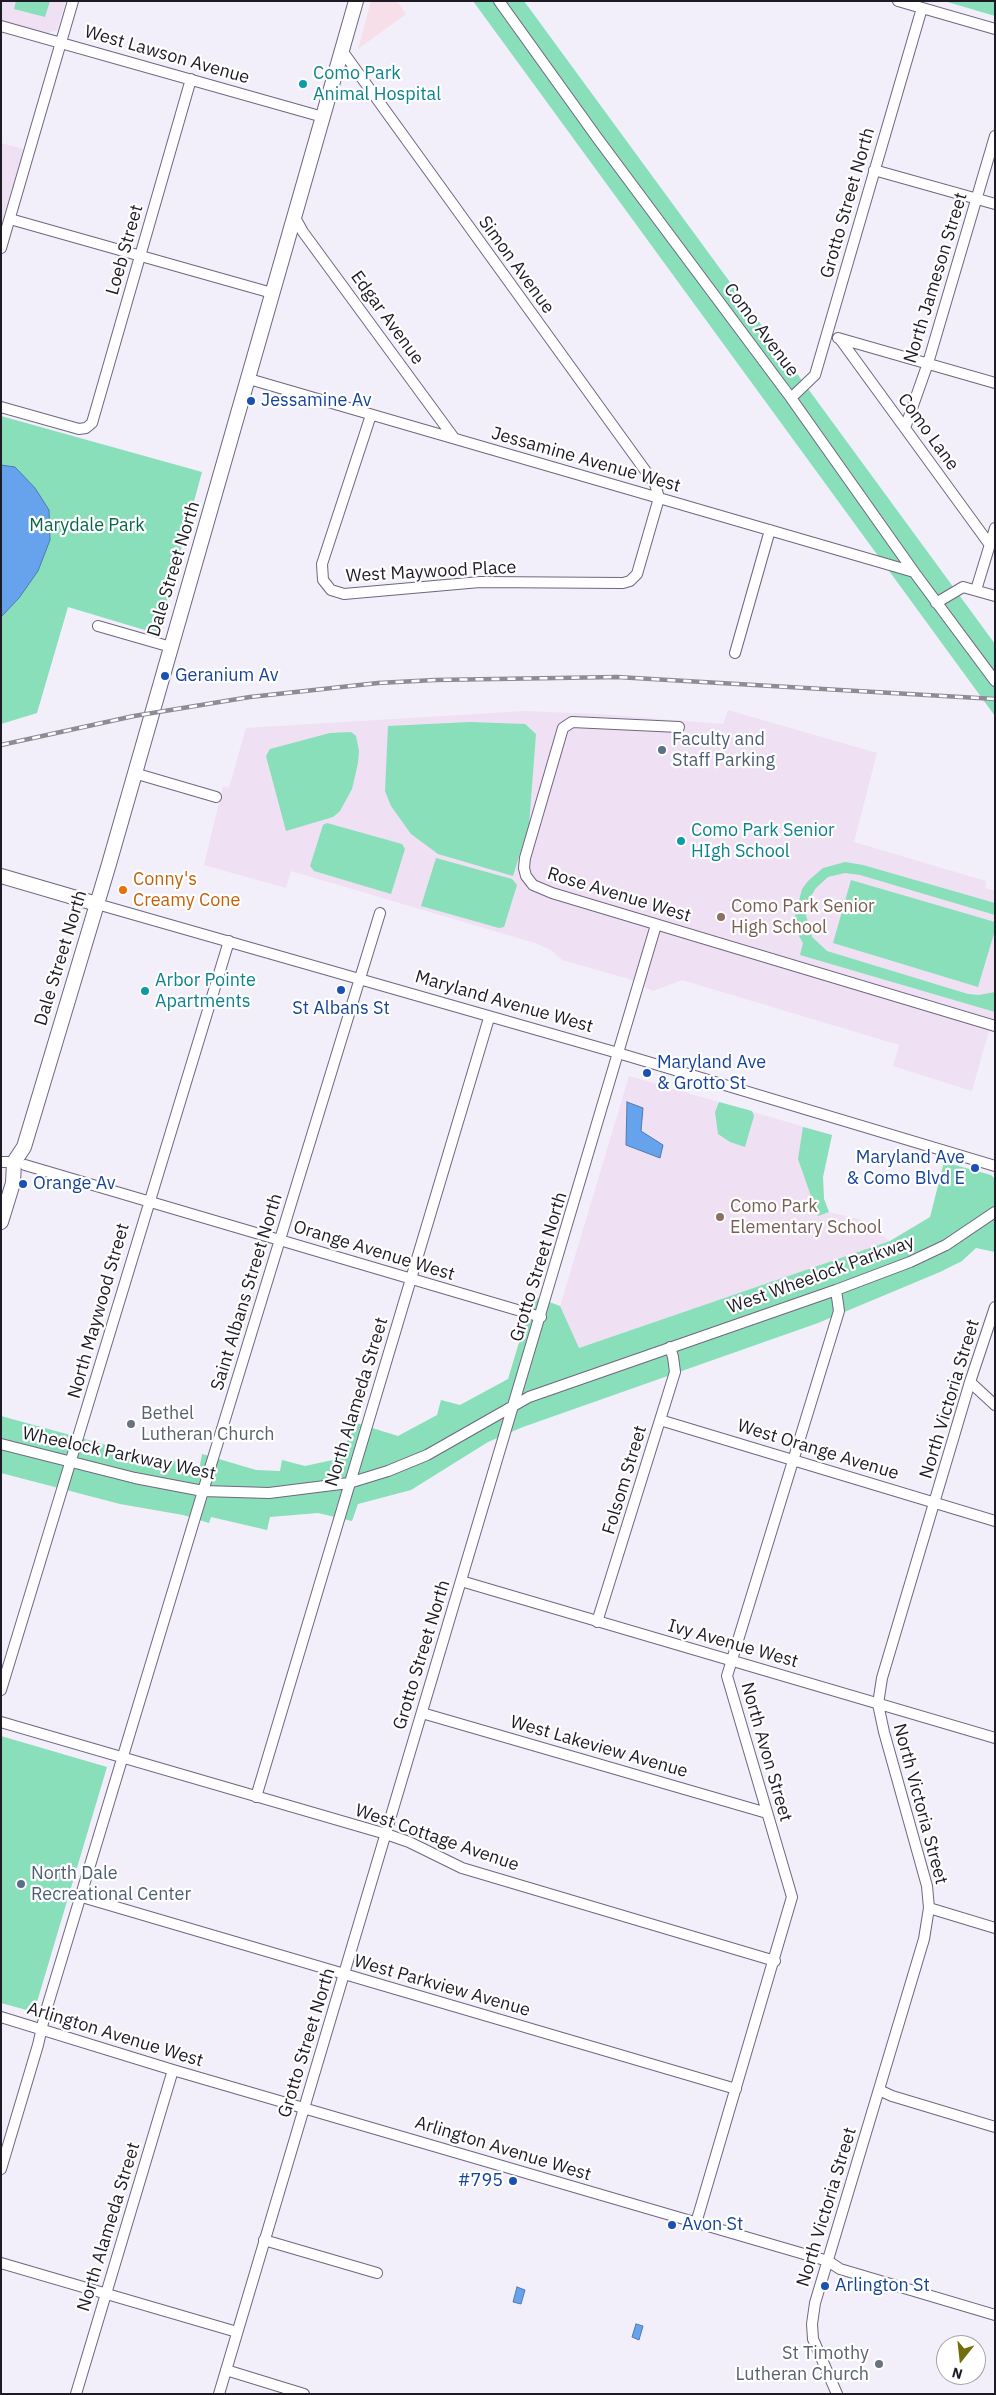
<!DOCTYPE html>
<style>
body{margin:0}
#map{position:relative;width:996px;height:2395px;overflow:hidden;background:#f2eefa;font-family:"IBM Plex Sans",sans-serif}
canvas{display:block}
.frame{position:absolute;inset:0;border:2px solid #1f1b26;pointer-events:none}
.north{position:absolute;left:936px;top:2335px;width:50px;height:50px;box-sizing:border-box;background:#fff;border:1px solid #a5a4a8;border-radius:50%;rotate:196deg;font-size:14px;font-weight:700;line-height:20px;text-align:center;color:#1f1b26}
.north::after{content:'';display:block;margin:auto;width:18px;height:22px;background:#726e0f;clip-path:polygon(50% 0,100% 100%,50% 72%,0 100%)}
</style>
<div id="map">
<canvas width="996" height="2395"></canvas>
<div class="frame"></div>
<div class="north">N</div>
</div>
<script>
const g = document.querySelector('canvas').getContext('2d');
g.lineJoin = 'round';
function fill(path, color) {
  g.fillStyle = color;
  g.fill(path, 'evenodd');
}
function shape(rows) {
  const path = new Path2D();
  for (const r of rows) {
    path.moveTo(r[0], r[1]);
    for (let i = 2; i < r.length; i += 2) path.lineTo(r[i], r[i + 1]);
  }
  return path;
}
function strokePath(path, color, width, dash) {
  g.strokeStyle = color;
  g.lineWidth = width;
  g.lineCap = dash ? 'butt' : 'round';
  g.setLineDash(dash || []);
  g.stroke(path);
}
function drawText(font, color, halo, rows, align = 'center') {
  g.font = font + ' "IBM Plex Sans",sans-serif';
  g.lineWidth = 4.5;
  g.setLineDash([]);
  g.textBaseline = 'middle';
  g.strokeStyle = halo;
  g.fillStyle = color;
  for (const [text, x, y, turn = 0] of rows) {
    g.save();
    g.translate(x, y);
    g.rotate((+turn || 0) * Math.PI / 180);
    g.textAlign = isNaN(turn) ? turn : align;
    if (halo) g.strokeText(text, 0, 0);
    g.fillText(text, 0, 0);
    g.restore();
  }
}
fill(shape([
 [371,1,397,1,406,14,358,49]
]), '#f7dfea');
fill(shape([
 [1,1,66,1,57,30,48,33,1,20],
 [1,143,24,149,1,227],
 [728,710,877,753,854,842,986,881,985,888,995,891,995,1020,990,1027,972,1091,893,1066,899,1045,682,980,653,991,629,979,562,960,551,950,535,943,291,871,286,888,204,865,223,786,229,788,246,728,525,711,598,714,723,724],
 [629,1076,832,1135,823,1177,824,1199,829,1212,858,1219,890,1241,544,1360]
]), '#efe0f3');
fill(shape([
 [16,1,50,1,45,17,14,9],
 [473,1,524,1,995,644,995,716],
 [944,1,995,1,995,16],
 [1,416,202,472,158,634,68,607,37,713,1,724],
 [470,722,525,724,536,734,529,825,513,876,438,854,411,834,391,806,385,791,388,726],
 [351,732,356,736,359,751,358,763,352,789,340,811,333,817,286,831,266,756,270,749,330,733],
 [327,823,402,844,405,849,391,894,314,871,310,866,323,825],
 [436,858,512,879,517,885,504,927,499,928,421,906],
 [845,862,863,865,995,903,995,915,860,875,845,873,828,877,816,888,808,901,806,915,812,937,827,951,968,994,979,995,995,992,995,1012,800,955,803,943,799,936,795,916,802,889,808,881,823,868],
 [851,880,995,922,995,930,978,987,833,943],
 [719,1102,752,1111,754,1116,745,1147,730,1142,718,1134,715,1112],
 [803,1127,832,1135,823,1177,824,1199,829,1212,818,1216,798,1159],
 [944,1162,991,1175,995,1179,995,1252,976,1248,962,1261,940,1272,818,1323,523,1427,488,1442,411,1490,358,1504,352,1521,318,1513,270,1517,267,1530,211,1517,209,1523,183,1515,120,1504,1,1473,1,1416,150,1457,200,1465,202,1454,256,1470,280,1471,282,1460,305,1466,342,1458,353,1422,398,1436,437,1415,441,1400,460,1405,508,1379,533,1296,560,1306,579,1348,890,1241,930,1217],
 [1,1736,107,1767,34,2012,1,2003]
]), '#88dfb9');
const water = shape([
 [1,465,15,467,35,488,49,510,50,540,38,571,19,598,1,617,1,465],
 [627,1102,643,1108,641,1131,663,1145,660,1158,626,1145,627,1102],
 [517,2287,525,2290,521,2304,513,2302,517,2287],
 [636,2324,643,2326,639,2340,632,2337,636,2324]
]);
fill(water, '#67a3ed');
strokePath(water, '#517ab1', 1);
const minor = shape([
 [499,1,598,139,791,398,914,572,995,681],
 [898,1,995,29],
 [1,26,323,117],
 [343,52,655,484,659,498,637,574,630,581,623,583,480,582,344,594,331,590,323,580,322,564,371,415],
 [874,170,995,204],
 [294,216,303,232,454,438],
 [10,219,272,293],
 [1,248,73,1],
 [838,338,995,383],
 [840,339,990,545],
 [249,379,914,572],
 [791,398,815,375,922,8],
 [1,407,79,429,86,428,92,423,191,79],
 [905,428,928,363,995,136],
 [976,590,995,528],
 [936,603,963,587,995,596],
 [98,626,171,647],
 [735,653,770,530],
 [679,727,572,722,563,728,525,858,524,868,526,876,533,885,552,893,995,1026],
 [134,773,216,797],
 [97,904,618,1053,995,1166],
 [1,1162,14,1162],
 [25,1165,541,1317],
 [970,1382,995,1405],
 [660,1420,995,1521],
 [1,1444,135,1478,203,1491,269,1493,349,1483,388,1471,427,1455,529,1397,836,1290,910,1262,946,1245,995,1212],
 [461,1581,995,1738],
 [597,1622,675,1372,673,1357,670,1347],
 [1,1690,229,941],
 [422,1713,767,1813],
 [1,1722,386,1834,409,1842,462,1868,775,1961],
 [256,1797,489,1018],
 [82,1897,736,2089],
 [929,1908,995,1928],
 [1,2017,173,2070,828,2261,840,2269,995,2315],
 [879,2090,892,2096,995,2127],
 [1,2169,38,2045,45,2014,210,1468,380,913],
 [696,2223,792,1897,727,1676,839,1311,836,1290],
 [264,2240,377,2273],
 [1,2263,237,2332],
 [226,2370,304,2394],
 [76,2394,173,2070],
 [219,2394,656,925],
 [837,2394,813,2339,812,2324,815,2303,924,1939,929,1908,927,1886,884,1732,878,1704,882,1678,970,1382,995,1307]
]);
const major = shape([
 [1,876,97,904],
 [1,1222,13,1183,14,1162,24,1147,109,864,356,1]
]);
strokePath(minor, '#6f6680', 12);
strokePath(major, '#6f6680', 16);
strokePath(minor, '#fff', 10);
strokePath(major, '#fff', 14);
const rail = shape([
 [1,745,134,716,250,697,378,683,435,680,617,677,995,699]
]);
strokePath(rail, '#8f8b96', 4.5);
strokePath(rail, '#fff', 2.5, [8]);
for (const [x, y, r, color] of [
 [303,84,5,"#0f9aa8"],
 [251,401,5,"#1a4fb4"],
 [165,676,5,"#1a4fb4"],
 [662,750,5,"#5c6f8a"],
 [681,841,5,"#0f9aa8"],
 [123,890,5,"#e8710a"],
 [721,917,5,"#8d6e63"],
 [341,990,5,"#1a4fb4"],
 [145,991,5,"#0f9aa8"],
 [647,1073,5,"#1a4fb4"],
 [975,1168,5,"#1a4fb4"],
 [23,1184,5,"#1a4fb4"],
 [720,1217,5,"#8d6e63"],
 [131,1424,5,"#6b7280"],
 [21,1884,5,"#5c6f8a"],
 [513,2181,5,"#1a4fb4"],
 [672,2225,5,"#1a4fb4"],
 [825,2286,5,"#1a4fb4"],
 [879,2364,5,"#6b7280"]
]) {
  const dot = new Path2D();
  dot.arc(x, y, r, 0, 2 * Math.PI);
  g.fillStyle = color;
  g.fill(dot);
  strokePath(dot, '#fff', 2);
}
drawText('18px', '#1f1b26', '#fff', [
 ["West Lawson Avenue",167,55,16],
 ["Grotto Street North",848,203,-74],
 ["Loeb Street",125,250,-74],
 ["Simon Avenue",516,265,54],
 ["North Jameson Street",936,278,-73],
 ["Edgar Avenue",387,318,54],
 ["Como Avenue",761,330,53],
 ["Como Lane",928,432,54],
 ["Jessamine Avenue West",586,460,16],
 ["Dale Street North",174,569,-73],
 ["West Maywood Place",431,572,-3],
 ["Rose Avenue West",619,895,17],
 ["Dale Street North",61,958,-73],
 ["Maryland Avenue West",504,1002,16],
 ["Orange Avenue West",374,1251,17],
 ["Grotto Street North",539,1267,-73],
 ["West Wheelock Parkway",821,1275,-20],
 ["Saint Albans Street North",247,1292,-73],
 ["North Maywood Street",99,1311,-74],
 ["North Victoria Street",950,1399,-73],
 ["North Alameda Street",357,1402,-73],
 ["West Orange Avenue",818,1450,17],
 ["Wheelock Parkway West",119,1454,12],
 ["Folsom Street",625,1480,-73],
 ["Ivy Avenue West",733,1644,16],
 ["Grotto Street North",422,1655,-73],
 ["West Lakeview Avenue",599,1747,16],
 ["North Avon Street",766,1752,74],
 ["North Victoria Street",920,1804,75],
 ["West Cottage Avenue",437,1838,19],
 ["West Parkview Avenue",442,1986,16],
 ["Arlington Avenue West",115,2035,17],
 ["Grotto Street North",307,2043,-73],
 ["Arlington Avenue West",503,2149,17],
 ["North Victoria Street",827,2207,-73],
 ["North Alameda Street",109,2227,-73]
]);
drawText('18px', '#0d838f', '#fff', [
 ["Como Park",313,74],
 ["Animal Hospital",313,95],
 ["Como Park Senior",691,831],
 ["HIgh School",691,852],
 ["Arbor Pointe",155,981],
 ["Apartments",155,1002]
], 'left');
drawText('18px', '#164399', '#fff', [
 ["Jessamine Av",261,401],
 ["Geranium Av",175,676],
 ["St Albans St",341,1009,"center"],
 ["Maryland Ave",657,1063],
 ["& Grotto St",657,1084],
 ["Maryland Ave",965,1158,"right"],
 ["& Como Blvd E",965,1179,"right"],
 ["Orange Av",33,1184],
 ["#795",503,2181,"right"],
 ["Avon St",682,2225],
 ["Arlington St",835,2286]
], 'left');
drawText('18px', '#086648', '#fff', [
 ["Marydale Park",87,526]
]);
drawText('18px', '#4e5e75', '#fff', [
 ["Faculty and",672,740],
 ["Staff Parking",672,761],
 ["North Dale",31,1874],
 ["Recreational Center",31,1895]
], 'left');
drawText('18px', '#c56008', '#fff', [
 ["Conny's",133,880],
 ["Creamy Cone",133,901]
], 'left');
drawText('18px', '#785e54', '#fff', [
 ["Como Park Senior",731,907],
 ["High School",731,928],
 ["Como Park",730,1207],
 ["Elementary School",730,1228]
], 'left');
drawText('18px', '#5b616d', '#fff', [
 ["Bethel",141,1414],
 ["Lutheran Church",141,1435],
 ["St Timothy",869,2354,"right"],
 ["Lutheran Church",869,2375,"right"]
], 'left');
</script>
